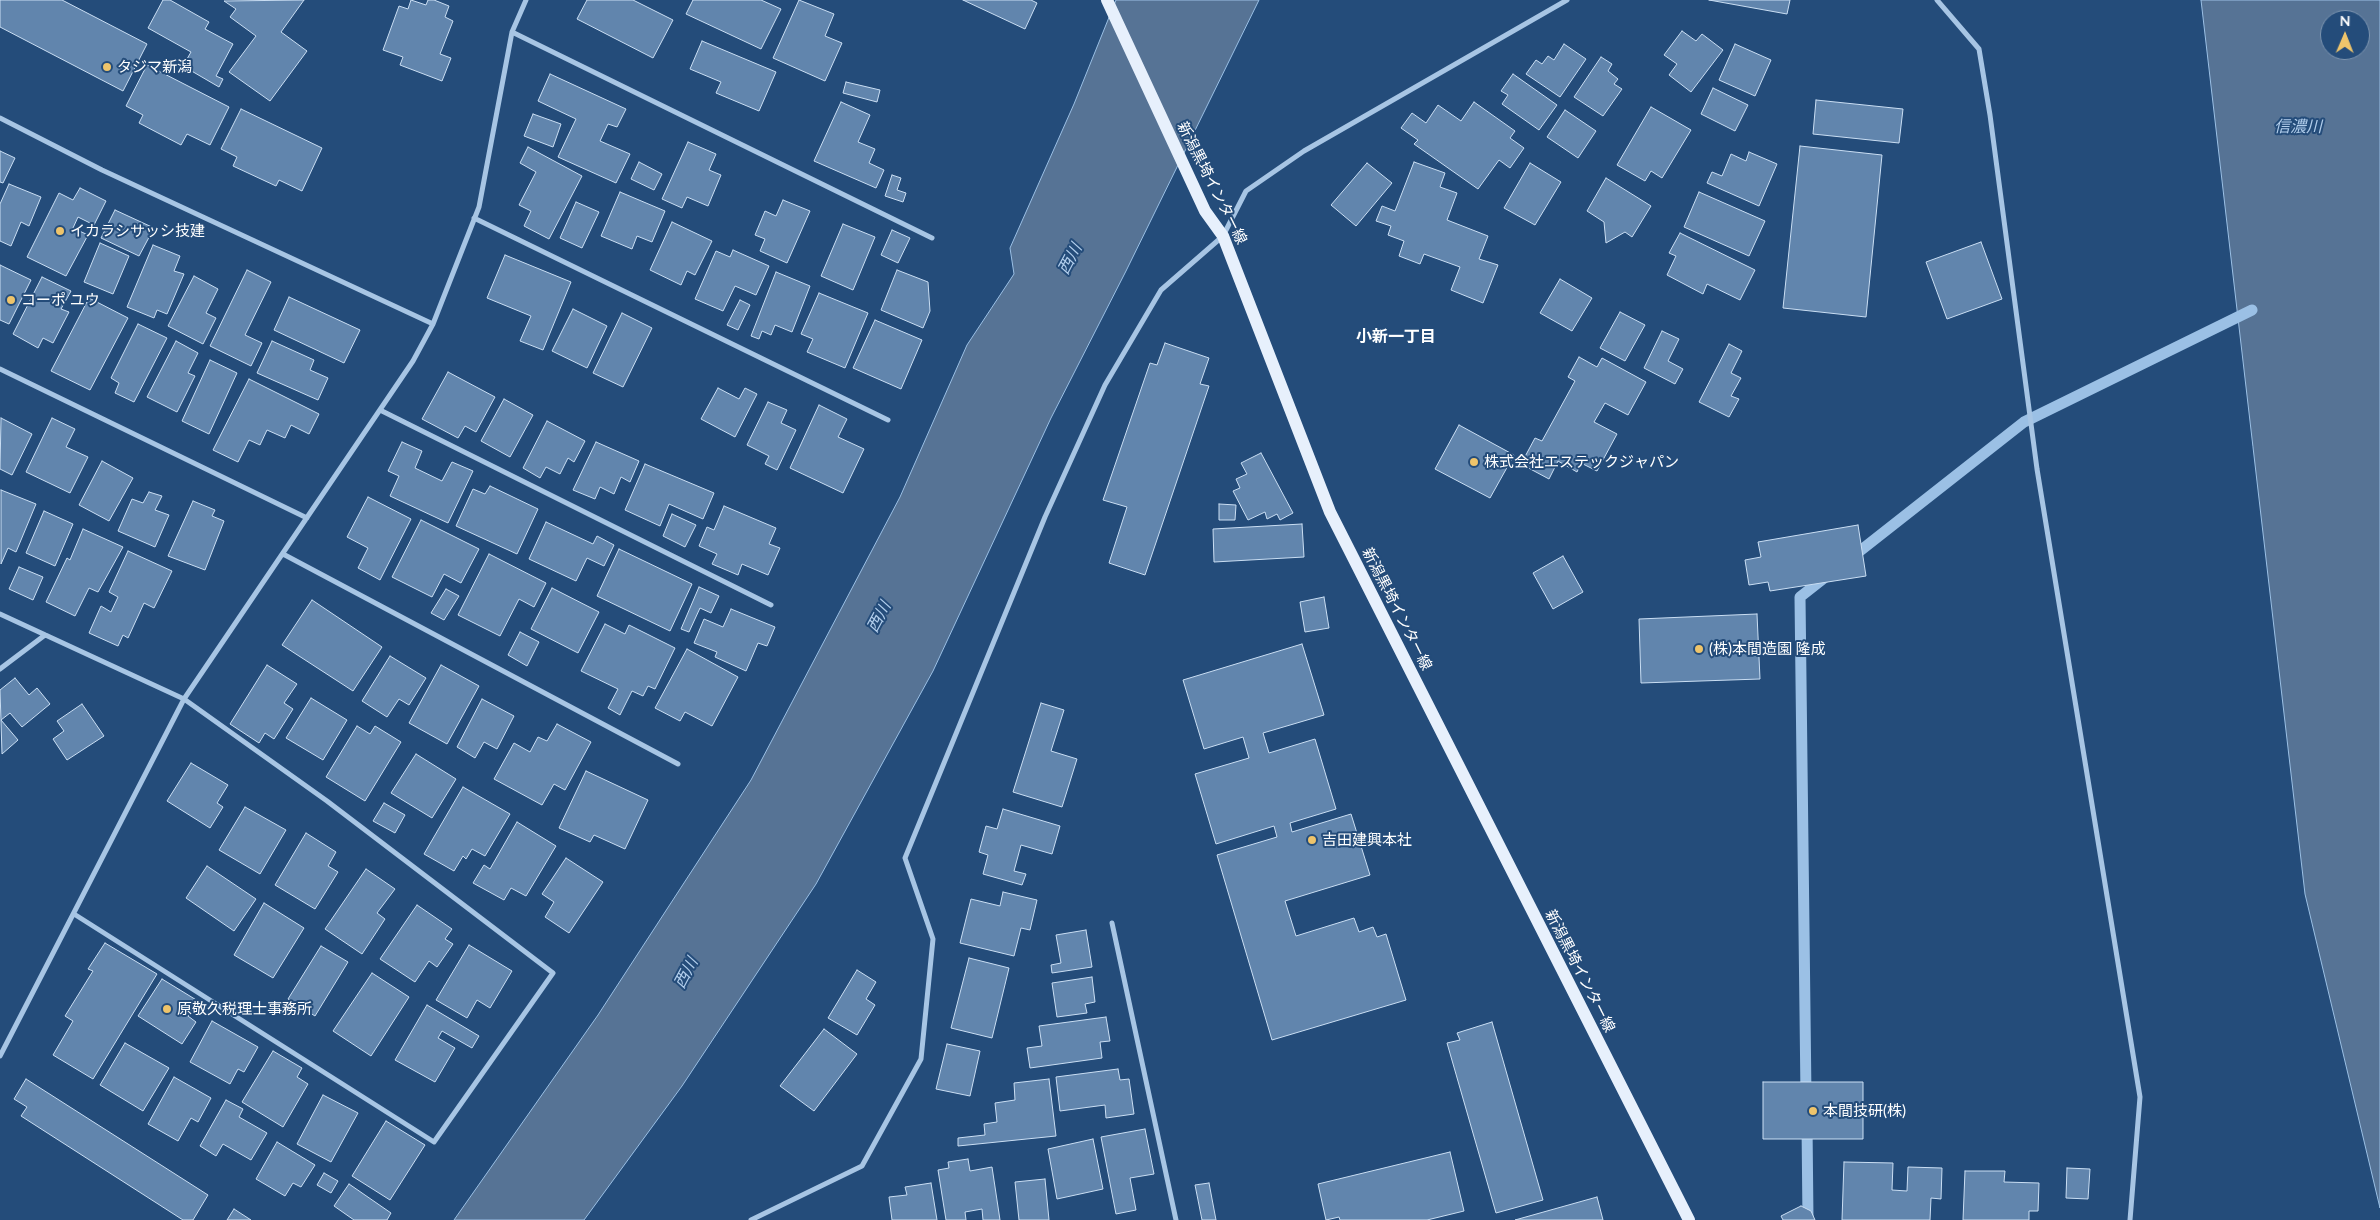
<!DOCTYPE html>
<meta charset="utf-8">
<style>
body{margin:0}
#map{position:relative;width:2380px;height:1220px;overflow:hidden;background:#244c7a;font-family:Lato,sans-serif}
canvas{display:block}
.north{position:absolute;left:2320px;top:10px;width:50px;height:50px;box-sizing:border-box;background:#244c7a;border:1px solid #7c94af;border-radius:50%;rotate:1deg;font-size:14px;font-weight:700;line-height:20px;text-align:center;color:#fff}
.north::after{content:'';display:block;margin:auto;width:18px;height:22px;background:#eec46b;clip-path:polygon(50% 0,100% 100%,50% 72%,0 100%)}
</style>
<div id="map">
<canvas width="2380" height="1220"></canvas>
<div class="north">N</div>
</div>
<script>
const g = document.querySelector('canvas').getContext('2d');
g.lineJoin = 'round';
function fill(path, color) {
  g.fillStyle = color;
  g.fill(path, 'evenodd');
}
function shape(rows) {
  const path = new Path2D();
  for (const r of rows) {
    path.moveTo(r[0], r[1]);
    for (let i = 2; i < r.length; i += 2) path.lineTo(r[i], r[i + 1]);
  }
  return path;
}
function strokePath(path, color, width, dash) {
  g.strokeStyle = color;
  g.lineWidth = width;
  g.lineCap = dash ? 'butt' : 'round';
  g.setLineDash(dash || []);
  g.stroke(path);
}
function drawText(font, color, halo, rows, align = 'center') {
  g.font = font + ' Lato,"Noto Sans JP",sans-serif';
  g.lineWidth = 4;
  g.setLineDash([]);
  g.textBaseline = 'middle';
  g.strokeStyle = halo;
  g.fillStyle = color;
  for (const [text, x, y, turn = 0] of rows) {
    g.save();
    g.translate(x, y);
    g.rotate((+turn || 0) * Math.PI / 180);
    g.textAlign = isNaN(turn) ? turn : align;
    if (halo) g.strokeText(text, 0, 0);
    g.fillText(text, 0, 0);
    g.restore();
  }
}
const water = shape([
 [1116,0,1259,0,1126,271,1051,418,933,671,816,884,682,1086,584,1220,454,1220,598,1015,751,780,900,497,967,345,1014,274,1010,248,1074,104,1116,0],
 [2201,0,2380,0,2380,1208,2305,894,2201,0],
 [2330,20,2360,20,2360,50,2330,50,2330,20]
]);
fill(water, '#567395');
strokePath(water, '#9bc0e5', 1);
strokePath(shape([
 [1851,558,2024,422,2252,310],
 [1806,1096,1800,597,1828,575],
 [1807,1124,1808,1220]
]), '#9bc0e5', 11);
const building = shape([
 [0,0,62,0,147,44,123,91,0,27,0,0],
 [163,0,170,0,209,22,205,29,233,44,216,76,223,79,219,87,183,66,191,52,148,28,163,0],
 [304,0,281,32,307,51,270,101,229,72,256,36,230,17,236,9,224,1,304,0],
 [411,0,426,5,428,0,434,0,449,6,445,17,453,21,440,54,451,58,442,81,400,65,403,57,383,50,399,6,408,9,411,0],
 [587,0,633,0,673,20,653,58,577,19,587,0],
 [693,0,761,0,781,9,761,49,686,14,693,0],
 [799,0,834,14,825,36,842,43,825,81,773,58,799,0],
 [963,0,1031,0,1037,3,1025,29,963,0],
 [1709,0,1790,0,1787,14,1709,0],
 [1682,31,1696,41,1702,34,1723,50,1691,92,1669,75,1677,64,1664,55,1682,31],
 [702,41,776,72,759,111,716,93,721,82,690,69,702,41],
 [1564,44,1586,59,1560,97,1526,74,1536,60,1542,64,1548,56,1554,60,1564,44],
 [1735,44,1771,60,1755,96,1719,80,1735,44],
 [1601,57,1612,64,1608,71,1618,79,1614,84,1622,89,1603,116,1574,97,1601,57],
 [147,65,229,107,210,145,187,134,181,145,139,123,143,115,126,106,147,65],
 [550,74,626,109,617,127,608,124,600,141,630,154,616,183,558,157,576,119,538,101,550,74],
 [1513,74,1557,105,1539,130,1502,104,1508,95,1501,91,1513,74],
 [846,82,880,90,877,102,843,93,846,82],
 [1713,88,1748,105,1735,131,1701,114,1713,88],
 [1816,100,1903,109,1899,143,1813,134,1816,100],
 [841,102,870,115,858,142,875,149,869,163,884,170,876,188,814,161,841,102],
 [1474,102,1515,131,1510,138,1524,148,1510,168,1499,160,1478,189,1414,144,1418,140,1401,128,1412,113,1426,123,1438,105,1461,121,1474,102],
 [1651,107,1691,130,1662,178,1651,171,1645,181,1617,165,1651,107],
 [241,109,322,148,302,191,279,180,276,186,233,166,237,157,221,149,241,109],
 [1565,110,1596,131,1578,158,1547,137,1565,110],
 [533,114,561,124,553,147,524,136,533,114],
 [688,142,716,154,709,170,721,175,708,206,687,197,682,208,662,199,688,142],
 [1800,146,1882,155,1866,317,1783,308,1800,146],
 [528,147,582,176,549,239,524,226,531,211,519,205,536,172,520,163,528,147],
 [0,151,15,158,3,183,0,182,0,151],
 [1749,152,1777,164,1759,206,1707,183,1712,172,1722,176,1731,154,1746,161,1749,152],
 [639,162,662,174,654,190,631,179,639,162],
 [1414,162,1445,173,1440,187,1457,193,1447,220,1488,236,1479,259,1498,265,1483,303,1451,290,1460,267,1424,254,1420,264,1399,256,1404,241,1388,235,1391,226,1376,221,1382,206,1395,211,1414,162],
 [1367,163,1392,183,1356,226,1331,205,1367,163],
 [1530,163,1561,182,1535,225,1504,208,1530,163],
 [892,175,901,178,897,190,906,193,903,202,885,196,892,175],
 [1606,178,1651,206,1632,237,1625,232,1606,243,1604,222,1587,211,1606,178],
 [9,184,41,197,29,226,21,222,11,246,0,241,0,204,9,184],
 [80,188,106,201,94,225,78,217,73,228,88,235,66,276,27,257,59,193,73,200,80,188],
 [620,192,665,211,652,242,637,236,632,249,601,236,620,192],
 [1699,192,1765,221,1749,256,1684,227,1699,192],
 [783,200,810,211,787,263,760,251,765,239,755,235,765,211,776,216,783,200],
 [576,202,599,212,582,248,560,238,576,202],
 [115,210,154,228,139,256,101,238,115,210],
 [672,222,712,241,695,275,687,271,681,285,650,270,672,222],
 [843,224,875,237,853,290,821,276,843,224],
 [892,230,910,238,898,263,881,255,892,230],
 [1680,233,1755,270,1740,300,1707,284,1703,294,1667,275,1676,256,1669,253,1680,233],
 [1981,242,2002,299,1947,319,1926,262,1981,242],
 [100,243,129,256,113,294,84,282,100,243],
 [153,245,180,256,174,271,184,274,167,314,157,310,154,318,127,307,153,245],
 [733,250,769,266,756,295,735,286,723,311,695,299,716,251,730,257,733,250],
 [505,255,571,282,543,350,520,341,531,316,487,298,505,255],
 [0,265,31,280,9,324,0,320,0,265],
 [247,270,271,282,245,335,262,343,251,366,210,346,247,270],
 [897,270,928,282,930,311,923,328,881,310,897,270],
 [776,272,810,286,792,332,775,325,771,335,762,331,759,339,751,336,776,272],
 [194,276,218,289,206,313,216,318,203,344,168,326,194,276],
 [42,277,71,291,61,309,69,312,53,343,43,338,38,348,13,334,42,277],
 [1560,279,1592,298,1572,331,1540,313,1560,279],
 [819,293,868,313,845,368,807,352,813,339,801,334,819,293],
 [289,297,360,330,344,363,274,330,289,297],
 [89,298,128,318,90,390,51,371,89,298],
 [740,300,750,305,738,330,727,325,740,300],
 [573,309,607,326,587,368,552,351,573,309],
 [1620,312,1645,325,1625,361,1600,348,1620,312],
 [622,313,652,328,623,387,593,373,622,313],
 [875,320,922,340,901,389,853,368,875,320],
 [138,324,167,338,134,402,115,393,119,383,111,378,138,324],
 [1662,331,1679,339,1668,361,1683,369,1675,384,1644,368,1662,331],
 [176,341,198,353,188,373,195,376,177,412,147,397,176,341],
 [272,341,314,360,310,370,328,378,318,400,257,373,272,341],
 [1165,343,1209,358,1200,384,1209,386,1145,575,1109,563,1127,507,1103,500,1150,363,1157,365,1165,343],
 [1729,344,1742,351,1731,373,1741,378,1731,396,1739,399,1729,417,1699,402,1729,344],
 [1579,357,1597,367,1602,358,1646,382,1628,415,1605,403,1594,422,1617,434,1597,471,1581,463,1577,472,1558,461,1549,479,1521,464,1535,438,1542,441,1575,381,1568,377,1579,357],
 [210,360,237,373,209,434,182,421,210,360],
 [448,372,495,397,476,432,465,426,458,438,422,419,448,372],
 [249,379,319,414,309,434,291,425,285,438,267,430,260,445,249,440,238,462,213,450,249,379],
 [718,388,739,399,745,388,757,394,735,437,701,419,718,388],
 [504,399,533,415,510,457,481,441,504,399],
 [768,402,787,410,781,423,796,430,777,470,765,464,769,456,747,445,768,402],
 [819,405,847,419,838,437,864,449,843,493,790,468,819,405],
 [1,418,32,434,12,475,0,469,1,418],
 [52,418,75,429,66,447,88,457,70,493,26,472,52,418],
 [547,421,585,441,574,462,568,458,560,474,546,467,540,478,523,468,547,421],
 [1459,425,1514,455,1490,498,1435,469,1459,425],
 [402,442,422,451,415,468,442,481,452,462,473,471,448,523,390,496,399,476,388,471,402,442],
 [596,442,639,461,630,482,621,477,614,494,600,487,595,499,573,490,596,442],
 [1261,453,1293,513,1280,520,1277,514,1267,519,1265,512,1248,520,1233,491,1240,488,1236,479,1247,474,1241,463,1261,453],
 [102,461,133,478,109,521,79,505,102,461],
 [645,464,714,493,703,519,669,504,660,526,625,510,645,464],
 [490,486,538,509,517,554,456,526,473,489,485,494,490,486],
 [1,490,36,504,16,552,8,548,1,564,1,490],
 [149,492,162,496,155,510,169,515,155,547,118,531,132,499,143,503,149,492],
 [368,497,411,519,380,580,358,568,368,548,347,537,368,497],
 [193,501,215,510,212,516,224,521,205,570,168,556,193,501],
 [1219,504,1236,505,1235,520,1219,520,1219,504],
 [724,506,776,528,769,544,780,548,768,575,742,564,738,575,712,564,717,554,699,546,707,527,714,530,724,506],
 [44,511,73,524,55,566,26,553,44,511],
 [672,514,696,525,685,547,663,536,672,514],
 [421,520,479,549,461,583,444,574,432,597,392,577,421,520],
 [546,522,593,544,597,536,614,545,604,566,587,558,576,581,529,559,546,522],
 [1302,524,1304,557,1214,562,1213,529,1302,524],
 [1858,525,1866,576,1770,591,1768,582,1749,585,1745,560,1761,557,1758,542,1858,525],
 [83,529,123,547,98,592,89,588,75,616,46,602,67,558,70,560,83,529],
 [619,549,692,584,670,631,597,596,619,549],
 [128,551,172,571,154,608,144,603,128,638,123,635,118,646,89,633,101,606,111,612,118,597,109,592,128,551],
 [489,554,546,583,534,607,519,599,500,636,458,615,489,554],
 [1563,556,1583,592,1553,609,1533,573,1563,556],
 [19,567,43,577,33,600,9,589,19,567],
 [699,587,719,596,711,613,700,608,689,632,681,629,699,587],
 [552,588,599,612,578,653,531,629,552,588],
 [446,589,459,596,444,620,431,613,446,589],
 [1324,597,1329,628,1305,632,1300,602,1324,597],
 [312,600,382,647,353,691,282,645,312,600],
 [731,609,775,627,767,646,758,643,746,671,715,657,717,652,694,643,704,619,723,627,731,609],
 [1757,614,1760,679,1641,683,1639,619,1757,614],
 [605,624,625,634,629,625,675,648,655,689,648,686,643,696,632,691,620,715,608,708,618,689,581,671,605,624],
 [520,632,539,642,527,666,508,655,520,632],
 [1302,644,1324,715,1263,733,1269,753,1315,739,1336,809,1290,823,1292,832,1351,814,1370,875,1285,901,1296,936,1354,918,1359,932,1373,927,1377,937,1386,934,1406,1000,1272,1040,1217,855,1277,837,1274,826,1216,844,1195,774,1249,758,1243,737,1204,749,1183,680,1302,644],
 [687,649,738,677,712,726,685,712,680,721,655,708,687,649],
 [390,656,426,678,409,705,399,699,387,717,362,701,390,656],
 [267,665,297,684,284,703,293,709,274,739,265,733,259,743,230,724,267,665],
 [441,665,479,686,447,744,409,723,441,665],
 [15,678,29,695,37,688,50,704,22,727,10,713,1,720,18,740,2,754,0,690,15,678],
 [311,698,347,720,323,760,286,738,311,698],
 [482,699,514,716,497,749,484,742,475,758,457,747,482,699],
 [1041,703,1064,710,1051,751,1077,759,1062,807,1013,792,1041,703],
 [82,704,104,736,67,760,53,739,64,731,57,721,82,704],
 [557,724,591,742,565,790,554,784,542,805,494,779,514,743,530,752,538,737,547,741,557,724],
 [357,726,370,734,375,726,401,742,365,801,326,777,357,726],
 [416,754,456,779,432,818,391,793,416,754],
 [191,763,228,785,217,803,223,807,210,828,167,801,191,763],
 [586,771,648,800,625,849,594,835,590,842,559,828,586,771],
 [463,787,510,814,485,856,472,849,466,859,463,856,454,871,424,854,463,787],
 [384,803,405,815,395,833,373,821,384,803],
 [245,807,286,830,260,874,219,850,245,807],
 [1003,809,1060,826,1052,854,1021,845,1014,871,1026,874,1022,885,983,874,988,855,979,852,986,826,997,829,1003,809],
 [517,822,556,846,526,896,511,888,504,900,473,883,484,865,490,869,517,822],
 [306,833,336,852,328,866,338,872,315,909,275,885,306,833],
 [566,858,603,882,569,933,545,917,554,902,542,894,566,858],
 [207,866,256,899,234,931,186,898,207,866],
 [366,869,395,889,377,913,385,919,362,954,325,929,366,869],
 [1003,892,1037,900,1030,930,1021,928,1014,956,960,943,971,899,1000,906,1003,892],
 [264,903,304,928,273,978,234,955,264,903],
 [417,905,452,929,445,939,453,944,437,967,429,961,415,982,380,959,417,905],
 [1086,930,1092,967,1052,973,1051,965,1061,963,1056,935,1086,930],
 [105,943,157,974,93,1079,53,1055,73,1021,65,1016,93,971,88,969,105,943],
 [469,945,512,971,490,1008,477,1000,467,1018,436,1000,469,945],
 [321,946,348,962,315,1016,288,999,321,946],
 [969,958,1009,968,992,1038,951,1028,969,958],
 [857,970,876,982,866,999,875,1005,857,1035,828,1018,857,970],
 [372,973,409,997,371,1056,333,1031,372,973],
 [1092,977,1095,1002,1085,1004,1087,1013,1057,1017,1052,983,1092,977],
 [162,979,198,1001,188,1016,196,1022,182,1044,138,1016,162,979],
 [427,1005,479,1036,472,1048,442,1031,438,1038,455,1048,435,1082,395,1060,427,1005],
 [1106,1017,1110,1041,1100,1042,1102,1058,1030,1068,1027,1048,1042,1046,1039,1026,1106,1017],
 [212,1021,258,1047,244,1072,238,1069,230,1084,190,1062,212,1021],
 [1492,1022,1543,1200,1496,1213,1447,1043,1460,1040,1457,1033,1492,1022],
 [824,1029,857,1054,814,1111,780,1086,824,1029],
 [125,1043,169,1068,143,1111,100,1085,125,1043],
 [947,1044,980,1051,970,1096,936,1089,947,1044],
 [273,1051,302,1068,297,1077,308,1084,283,1127,242,1102,273,1051],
 [1118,1069,1120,1080,1129,1079,1134,1114,1106,1118,1105,1105,1060,1111,1056,1077,1118,1069],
 [174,1077,211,1098,198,1122,191,1118,178,1141,148,1124,174,1077],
 [26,1079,208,1195,193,1220,183,1220,21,1116,27,1107,14,1099,26,1079],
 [1049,1079,1056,1136,958,1146,958,1138,985,1135,984,1124,997,1122,995,1103,1015,1100,1014,1083,1049,1079],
 [1763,1082,1863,1082,1863,1139,1763,1139,1763,1082],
 [323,1095,358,1113,331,1162,297,1144,323,1095],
 [226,1100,243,1109,239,1117,267,1133,251,1160,223,1144,216,1156,200,1146,226,1100],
 [386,1121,425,1145,390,1200,352,1176,386,1121],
 [1145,1129,1154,1174,1130,1178,1136,1210,1116,1214,1101,1137,1145,1129],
 [1093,1139,1103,1189,1057,1199,1048,1149,1093,1139],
 [277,1142,315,1165,301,1187,293,1183,285,1196,256,1179,277,1142],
 [1450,1152,1464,1211,1427,1220,1340,1220,1339,1217,1326,1220,1318,1184,1450,1152],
 [968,1159,970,1171,992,1167,1000,1220,983,1220,982,1209,965,1212,966,1220,946,1220,938,1170,949,1168,948,1162,968,1159],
 [1844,1162,1893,1163,1892,1190,1907,1191,1908,1167,1942,1168,1941,1199,1931,1198,1930,1220,1842,1220,1844,1162],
 [2067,1168,2090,1169,2088,1199,2066,1198,2067,1168],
 [1965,1171,2005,1171,2004,1182,2039,1183,2038,1211,2029,1211,2029,1220,1963,1220,1965,1171],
 [324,1173,338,1181,331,1193,317,1185,324,1173],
 [1045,1179,1049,1220,1019,1220,1015,1182,1045,1179],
 [931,1183,937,1220,892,1220,889,1197,907,1195,905,1187,931,1183],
 [1209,1183,1216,1220,1202,1220,1195,1185,1209,1183],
 [349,1184,391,1213,387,1220,354,1220,334,1206,349,1184],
 [1597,1197,1603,1220,1515,1220,1597,1197],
 [1801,1206,1811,1211,1815,1220,1783,1220,1781,1216,1801,1206],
 [234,1209,251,1220,227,1220,234,1209]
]);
fill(building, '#6185ad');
strokePath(building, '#cadef3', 1);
strokePath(shape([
 [1937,0,1979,49,1990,115,2037,469,2140,1097,2130,1220],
 [512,32,932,238],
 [0,118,102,170,433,324],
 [474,218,888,420],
 [0,369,307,518],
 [380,410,771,605],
 [283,554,678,764],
 [0,614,184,699,327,801,553,973,434,1142,74,914],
 [0,669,45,635],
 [1112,923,1176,1220],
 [0,1056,184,699,413,361,433,324,479,207,512,32,526,0],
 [751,1220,862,1166,921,1059,933,939,905,858,1045,517,1105,385,1161,290,1223,236,1246,191,1304,151,1567,0]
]), '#a7c5e4', 5);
strokePath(shape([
 [1107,0,1205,211,1223,236,1330,512,1689,1220]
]), '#e7f0fc', 12);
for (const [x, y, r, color] of [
 [107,67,5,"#eec46b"],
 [60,231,5,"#eec46b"],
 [11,300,5,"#eec46b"],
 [1474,462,5,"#eec46b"],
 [1699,649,5,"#eec46b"],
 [1312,840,5,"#eec46b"],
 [167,1009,5,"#eec46b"],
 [1813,1111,5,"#eec46b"]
]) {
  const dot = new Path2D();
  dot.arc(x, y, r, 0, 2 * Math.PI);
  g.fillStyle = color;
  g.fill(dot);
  strokePath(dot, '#244c7a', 2);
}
drawText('15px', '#fff', '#244c7a', [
 ["タジマ新潟",117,67],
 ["イカラシサッシ技建",70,231],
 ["コーポ ユウ",21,300],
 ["株式会社エステックジャパン",1484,462],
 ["(株)本間造園 隆成",1709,649],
 ["吉田建興本社",1322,840],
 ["原敬久税理士事務所",177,1009],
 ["本間技研(株)",1823,1111]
], 'left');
drawText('15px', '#fff', '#244c7a', [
 ["新潟黒埼インター線",1212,183,63],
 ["新潟黒埼インター線",1397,609,63],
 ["新潟黒埼インター線",1580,971,63]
]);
drawText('italic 16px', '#b2ceec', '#244c7a', [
 ["信濃川",2298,127],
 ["西川",1070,259,-62],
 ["西川",879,617,-62],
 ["西川",686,973,-62]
]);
drawText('bold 16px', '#fff', '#244c7a', [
 ["小新一丁目",1396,337]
]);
</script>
